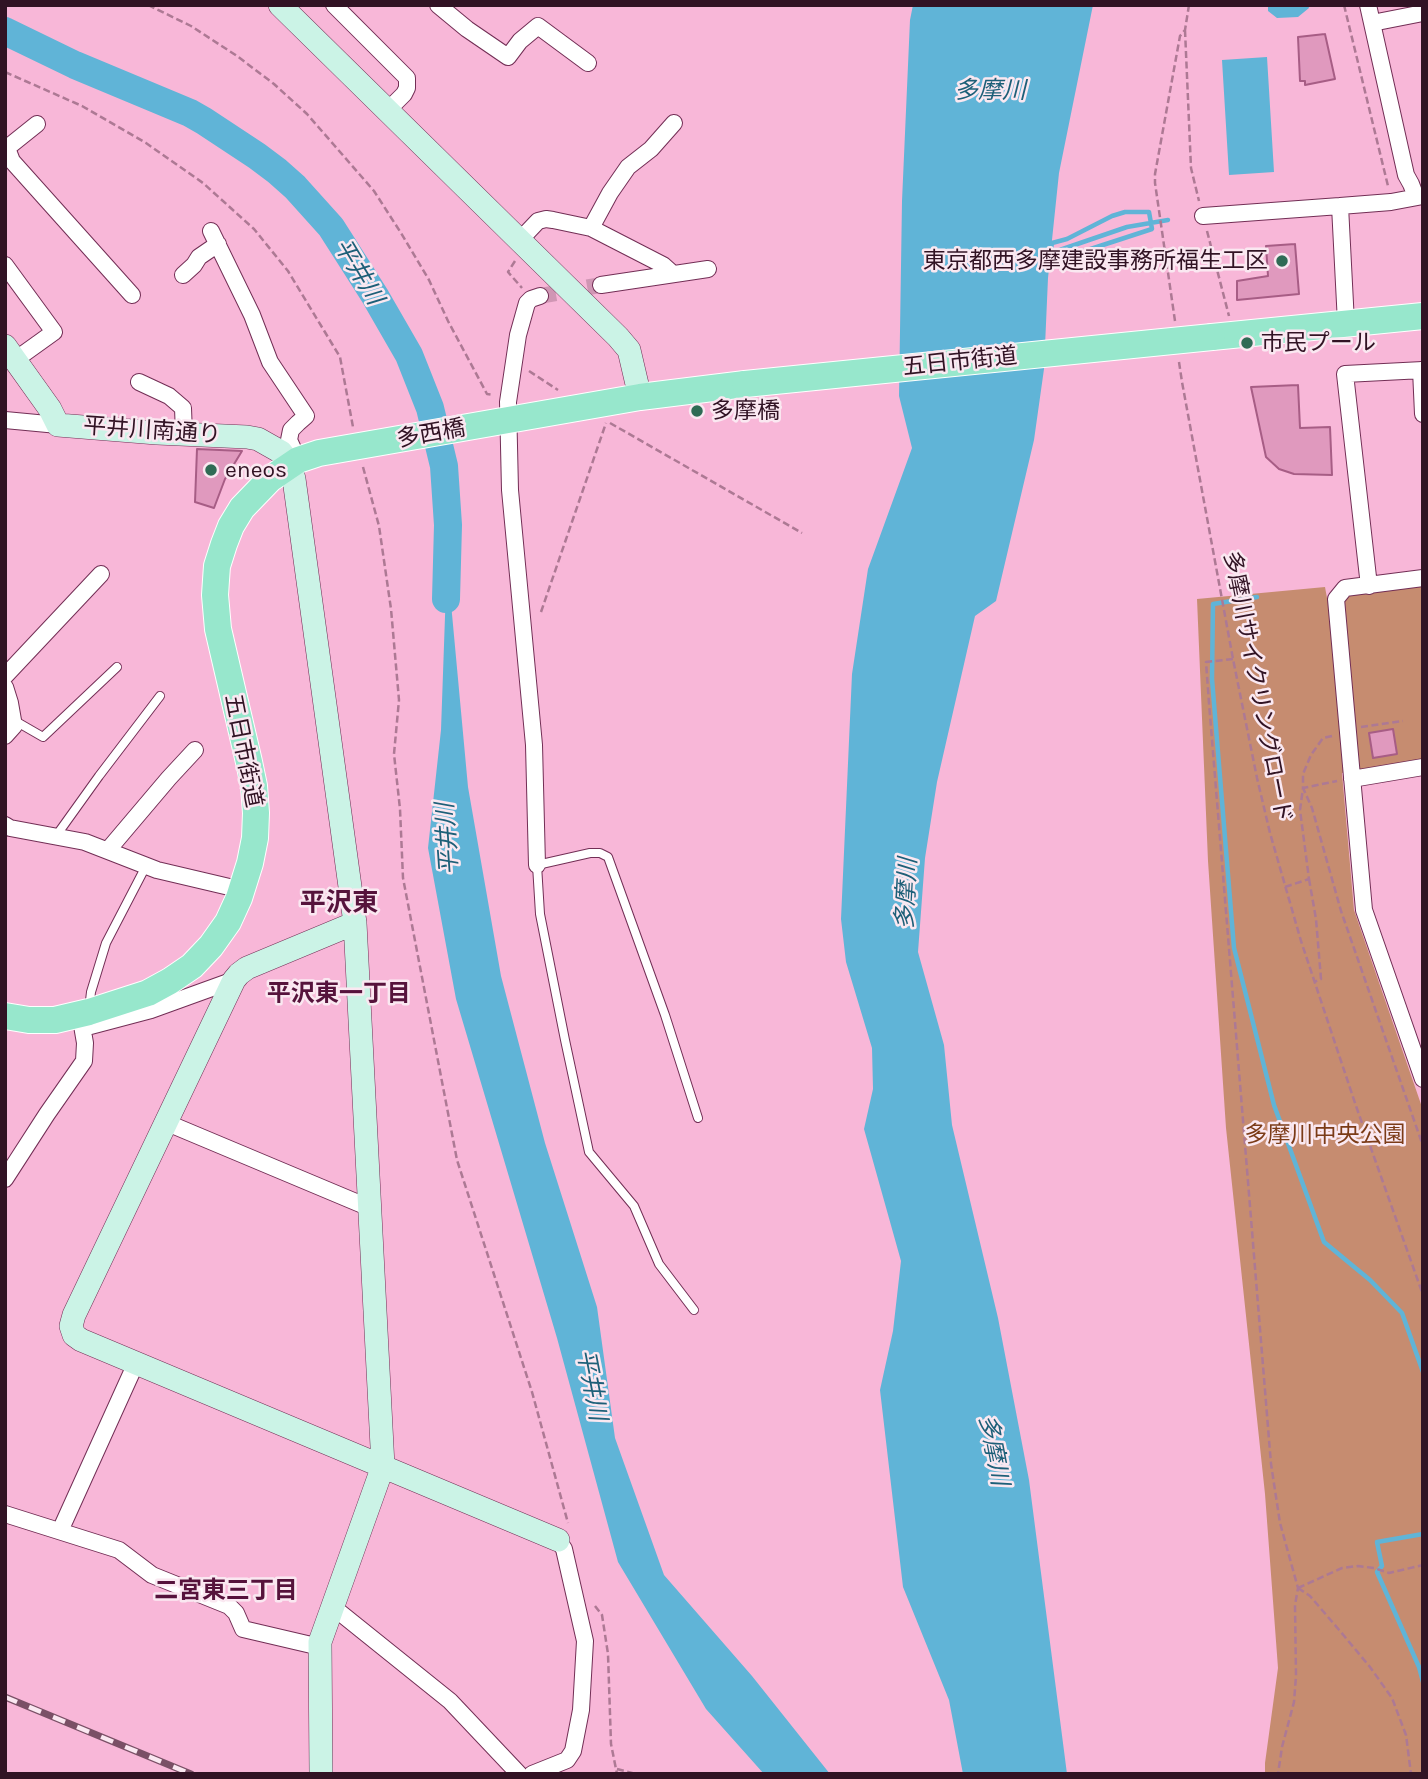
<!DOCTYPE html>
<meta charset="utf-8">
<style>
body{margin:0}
#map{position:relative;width:1428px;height:1779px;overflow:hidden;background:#f8b7d8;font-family:Karla,sans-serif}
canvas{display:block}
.frame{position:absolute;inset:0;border:7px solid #311324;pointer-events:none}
</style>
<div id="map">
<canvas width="1428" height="1779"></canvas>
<div class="frame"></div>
</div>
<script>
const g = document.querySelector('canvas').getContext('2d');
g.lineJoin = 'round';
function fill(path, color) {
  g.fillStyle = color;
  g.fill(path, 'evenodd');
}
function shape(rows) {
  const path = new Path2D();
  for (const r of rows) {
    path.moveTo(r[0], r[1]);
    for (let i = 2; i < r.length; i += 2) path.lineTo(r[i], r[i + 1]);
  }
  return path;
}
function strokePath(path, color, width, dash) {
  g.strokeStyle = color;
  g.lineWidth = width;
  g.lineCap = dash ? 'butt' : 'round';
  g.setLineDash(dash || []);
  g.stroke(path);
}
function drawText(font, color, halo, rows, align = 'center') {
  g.font = font + ' Karla,"Noto Sans JP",sans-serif';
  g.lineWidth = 5;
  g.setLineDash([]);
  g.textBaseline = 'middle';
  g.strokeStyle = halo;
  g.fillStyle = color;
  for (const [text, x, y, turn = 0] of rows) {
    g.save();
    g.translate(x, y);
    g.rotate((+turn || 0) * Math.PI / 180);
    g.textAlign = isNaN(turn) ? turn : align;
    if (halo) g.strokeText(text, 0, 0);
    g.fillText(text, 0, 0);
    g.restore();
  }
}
fill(shape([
 [1418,585,1423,586,1423,760,1342,773,1354,910,1423,1110,1423,1774,1265,1774,1265,1763,1278,1668,1265,1494,1226,1128,1208,861,1197,599,1325,587,1327,598]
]), '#c68c70');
fill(shape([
 [913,5,1093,5,1059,173,1048,278,1044,369,1034,440,996,601,975,616,937,782,925,858,918,952,944,1045,952,1125,998,1318,1029,1480,1067,1774,963,1774,949,1700,903,1587,880,1390,893,1331,901,1261,864,1129,873,1089,872,1048,846,962,841,919,852,674,868,569,912,448,899,396,902,201,910,20],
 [1268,5,1308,5,1309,8,1298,17,1277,18,1268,11],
 [1267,57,1274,172,1229,175,1222,60],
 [447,560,468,787,501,976,545,1143,597,1307,615,1438,664,1575,752,1676,830,1774,764,1774,706,1709,618,1562,557,1338,456,999,428,848,441,730]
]), '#60b4d7');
strokePath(shape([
 [1125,212,1149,212,1152,229,1063,258,1047,269,1052,243,1067,239,1112,216,1125,212],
 [1051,253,1127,227,1168,220],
 [1257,597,1213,604,1212,679,1234,948,1274,1105,1324,1242,1370,1280,1402,1313,1423,1372],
 [1423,1534,1377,1542,1382,1566,1377,1572,1419,1667,1423,1682]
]), '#60b4d7', 4.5);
strokePath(shape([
 [5,31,75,65,190,113,204,121,257,156,277,171,295,187,331,227,375,296,409,355,430,408,444,466,448,525,446,599]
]), '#60b4d7', 28);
const building = shape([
 [1325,34,1335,79,1305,85,1305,81,1300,81,1298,37,1325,34],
 [1295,244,1299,294,1237,300,1237,281,1268,276,1266,246,1295,244],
 [1298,385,1300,428,1330,427,1332,475,1294,474,1279,469,1266,457,1251,387,1298,385],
 [197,449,242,451,225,479,214,508,195,502,197,449],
 [1393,729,1397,754,1373,758,1369,733,1393,729]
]);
fill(building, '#e099be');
strokePath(building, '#a75d85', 2);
strokePath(shape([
 [540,296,601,285]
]), '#d096b4', 16, [16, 8]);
const lane = shape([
 [16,724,17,722,43,737,117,667],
 [56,836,99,776,160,696],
 [89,1009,91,992,106,943,146,866],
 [694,1310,659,1264,634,1206,589,1152,565,1040,540,914,537,865,590,853,600,853,608,857,665,1015,698,1118]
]);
const street = shape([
 [334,5,407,78,407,88,404,94,387,111],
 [438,5,467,29,508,57,520,41,538,26,588,63],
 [1368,5,1406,175,1411,184,1416,197],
 [1372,23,1423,13],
 [37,124,7,148,12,161,132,295],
 [1203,216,1340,206],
 [591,228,610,193,628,167,651,149,674,123],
 [211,231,252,315,270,362,306,416,298,423,291,430,289,440,298,460],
 [519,241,538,221,546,219,553,220,591,228,663,265,673,274],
 [5,265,54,332,15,360],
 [183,275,194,265,199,257,218,244],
 [601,285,708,269],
 [1346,323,1340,206,1391,202,1423,196],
 [1421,370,1423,414],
 [139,382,169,396,183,408,184,434],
 [5,420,58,425],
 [1423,578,1345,588,1336,599,1364,910,1423,1079],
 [1369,586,1345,374,1423,370],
 [5,676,101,574],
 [5,687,10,703,14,726,5,736],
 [1352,779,1423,767],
 [5,825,10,828,85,842,157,870,242,890],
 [108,850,169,778,195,750],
 [537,865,534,745,510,490,508,402,518,335,527,303,531,299,540,296],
 [83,1028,151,1010,234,980],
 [165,1122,370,1208],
 [5,1179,47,1114,84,1061,85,1043,80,1014],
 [5,1514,119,1550,152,1575,229,1606,236,1613,243,1629,320,1647],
 [60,1531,136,1363],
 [333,1607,450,1701,519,1774],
 [532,1774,567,1760,573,1751,581,1710,585,1641,564,1549,558,1540]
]);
const secondary = shape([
 [280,5,618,337,629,350,640,397],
 [5,346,50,409,58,425,157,433,247,437,258,439,281,452,290,464,294,479,355,923,383,1466,320,1642,321,1774],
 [355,923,247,968,239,974,234,980,74,1315,71,1326,74,1335,81,1340,558,1540]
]);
const primary = shape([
 [1212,337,1423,316],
 [5,1016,29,1020,55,1020,89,1012,148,993,170,981,192,966,211,946,228,922,239,898,250,863,255,838,256,813,254,786,249,762,218,629,215,595,216,580,217,566,224,544,231,526,242,508,270,479,298,460,319,453,640,397,745,384]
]);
strokePath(lane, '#722e55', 10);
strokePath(street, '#722e55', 18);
strokePath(secondary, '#722e55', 24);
strokePath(primary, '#fff', 28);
strokePath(shape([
 [148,5,191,26,237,56,274,84,307,114,334,145,374,191,401,233,429,280,448,321,487,394,494,395],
 [1344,5,1388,186],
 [1185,30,1191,168,1199,201],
 [5,72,82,106,146,143,203,183,254,229,288,271,340,357,353,427],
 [1207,231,1229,316],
 [515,261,508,272,522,288],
 [1175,321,1155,183,1155,174,1180,36,1185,30,1189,5],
 [1179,362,1182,382,1233,659,1257,778,1270,833,1301,941,1356,1106,1423,1295],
 [529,371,558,390],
 [610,423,802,533],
 [363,467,379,526,391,609,399,700,394,754,400,809,403,878,457,1160,532,1392,568,1523],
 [541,612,606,423],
 [1233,659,1206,662,1209,703,1271,1464,1280,1523,1298,1588,1295,1605,1296,1676,1294,1702,1282,1747,1278,1774],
 [1361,727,1403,721],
 [1332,736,1323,738,1311,755,1303,774,1303,788,1337,781],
 [1309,879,1316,919,1321,979,1314,982],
 [1285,887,1309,879,1300,810,1303,788,1312,808,1341,911,1423,1146],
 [1298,1588,1310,1596,1340,1631,1370,1667,1392,1698,1406,1735,1411,1774],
 [1298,1588,1342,1568,1358,1566,1374,1568,1389,1573,1423,1565],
 [595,1606,602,1615,608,1654,611,1744,617,1774],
 [617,1769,636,1774]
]), '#ad7994', 2.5, [7, 3.5]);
strokePath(lane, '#fff', 8);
strokePath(street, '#fff', 16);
strokePath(secondary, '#cbf3e6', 23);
strokePath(primary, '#97e7cc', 26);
const rail = shape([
 [5,1697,191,1774]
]);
strokePath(rail, '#7a5066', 7);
strokePath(rail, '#fae8f1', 4.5, [13]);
const primaryBridge = shape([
 [745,384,1212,337]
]);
strokePath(primaryBridge, '#fff', 28, []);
strokePath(primaryBridge, '#97e7cc', 26);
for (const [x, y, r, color] of [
 [1282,261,7,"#2f6b55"],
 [1247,343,7,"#2f6b55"],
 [697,411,7,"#2f6b55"],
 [211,470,7,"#2f6b55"]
]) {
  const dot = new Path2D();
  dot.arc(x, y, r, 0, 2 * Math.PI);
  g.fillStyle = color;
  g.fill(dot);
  strokePath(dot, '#fae8f1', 2.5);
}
drawText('23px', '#311324', '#fae8f1', [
 ["東京都西多摩建設事務所福生工区",1268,261,"right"],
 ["市民プール",1261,343],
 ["多摩橋",711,411],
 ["eneos",225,470]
], 'left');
drawText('23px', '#311324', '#fae8f1', [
 ["五日市街道",960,362,-6],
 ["平井川南通り",152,431,4],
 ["多西橋",431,434,-10],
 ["多摩川サイクリングロード",1257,687,79],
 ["五日市街道",243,751,79]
]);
drawText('23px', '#7b3b17', '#fae8f1', [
 ["多摩川中央公園",1325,1135]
]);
drawText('italic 24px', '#1d5f78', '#fae8f1', [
 ["多摩川",990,91],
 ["平井川",358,272,59],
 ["平井川",448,839,-94],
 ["多摩川",907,894,-87],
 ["平井川",591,1385,79],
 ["多摩川",993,1450,79]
]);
drawText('bold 24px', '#56133c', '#fae8f1', [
 ["平沢東一丁目",339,994],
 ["二宮東三丁目",226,1591]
]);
drawText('bold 26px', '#56133c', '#fae8f1', [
 ["平沢東",339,904]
]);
</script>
